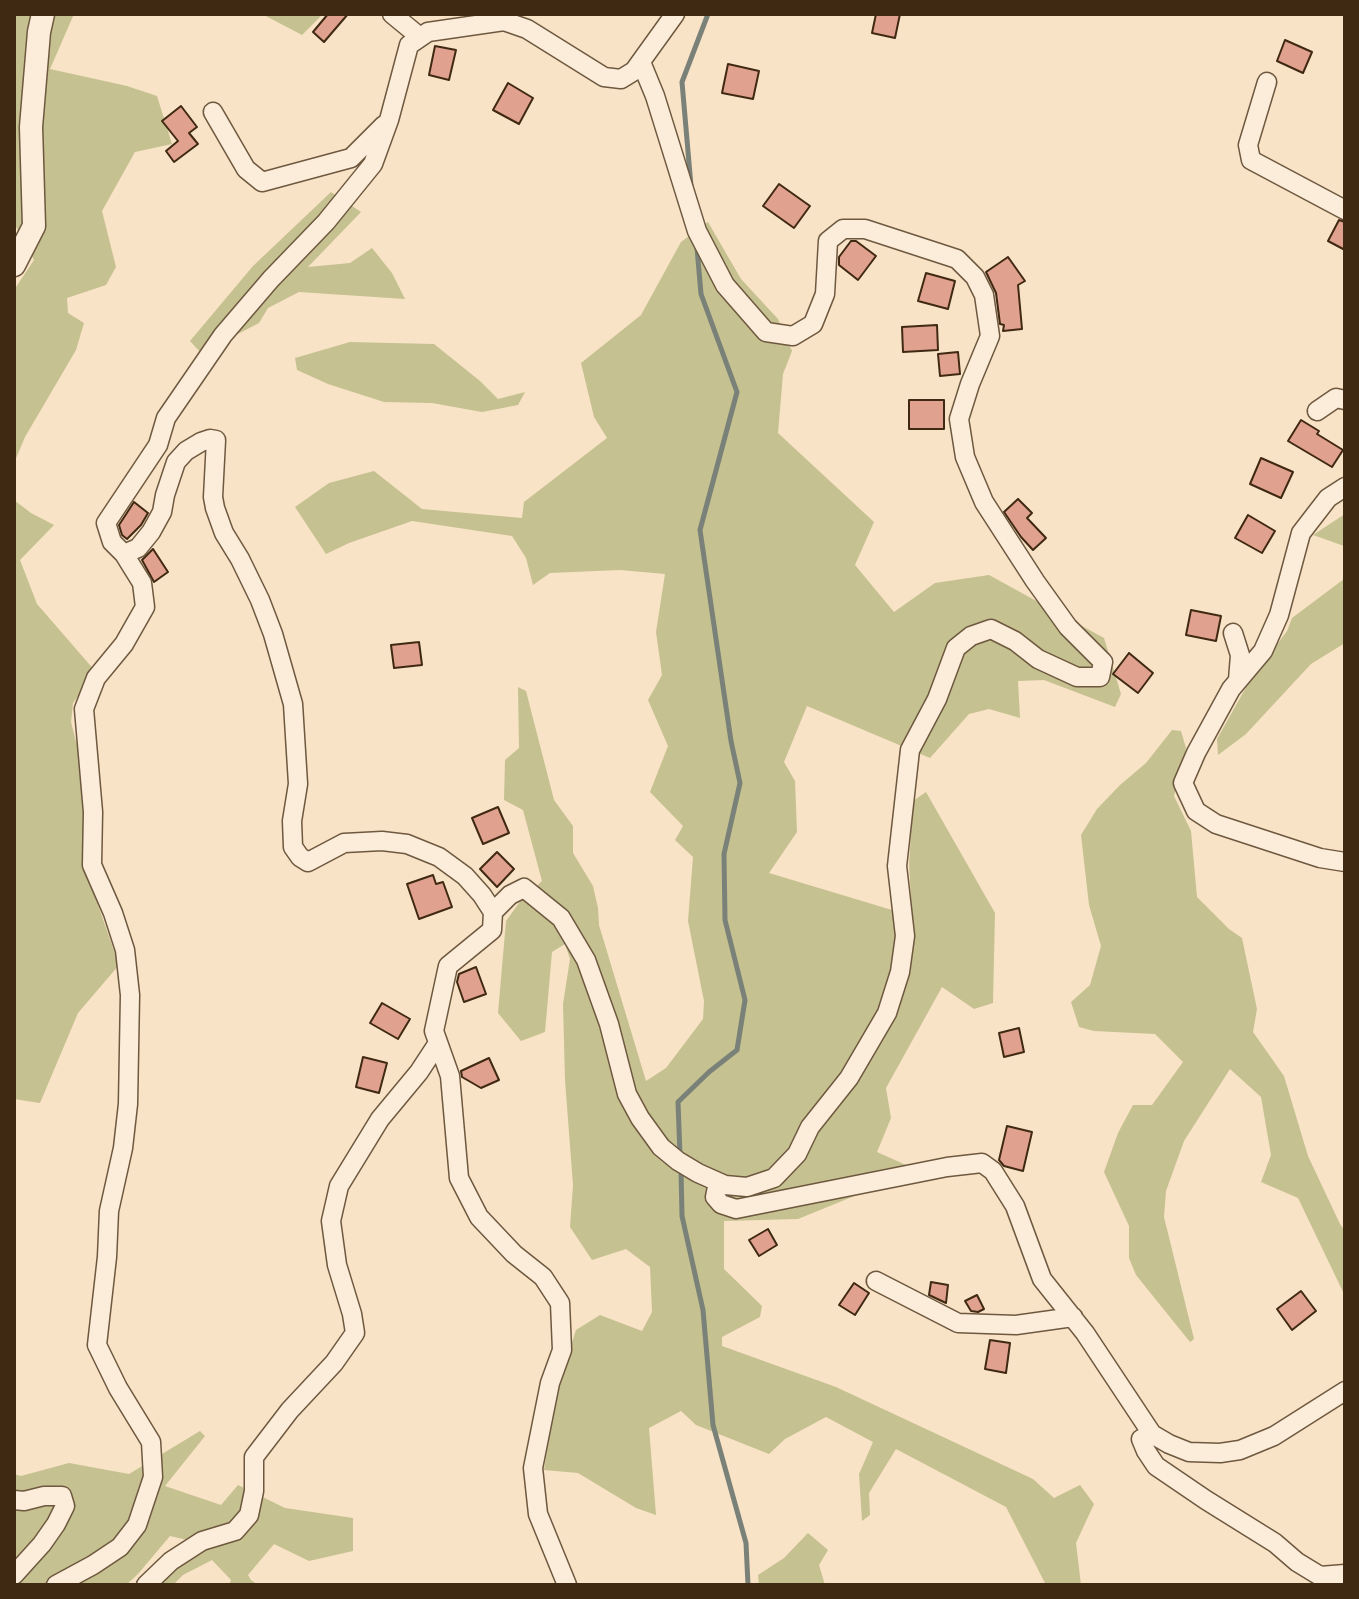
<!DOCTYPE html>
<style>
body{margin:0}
#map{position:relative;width:1359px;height:1599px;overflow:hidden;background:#f9e3c6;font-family:Alegreya,serif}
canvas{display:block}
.frame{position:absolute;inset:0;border:16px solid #402912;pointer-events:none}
</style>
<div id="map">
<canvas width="1359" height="1599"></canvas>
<div class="frame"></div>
</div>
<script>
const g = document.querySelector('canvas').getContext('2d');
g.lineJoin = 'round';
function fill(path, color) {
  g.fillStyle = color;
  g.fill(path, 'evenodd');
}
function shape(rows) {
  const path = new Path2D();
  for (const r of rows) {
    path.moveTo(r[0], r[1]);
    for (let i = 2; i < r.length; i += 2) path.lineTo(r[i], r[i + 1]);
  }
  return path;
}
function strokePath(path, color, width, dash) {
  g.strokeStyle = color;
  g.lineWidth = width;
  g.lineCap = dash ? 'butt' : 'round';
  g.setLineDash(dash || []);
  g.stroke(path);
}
fill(shape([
 [14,14,74,14,50,69,127,86,157,96,172,144,135,152,102,211,116,267,106,285,67,298,68,313,84,323,76,350,25,437,14,463,14,290,34,260,14,223],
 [262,14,323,14,302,35],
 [331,192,361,212,308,267,350,263,372,248,392,273,405,299,299,292,268,308,259,323,201,353,190,341,253,266],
 [708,222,741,279,778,319,792,351,783,374,778,433,874,522,855,565,894,612,935,583,989,575,1104,638,1121,694,1115,707,1044,680,1018,681,1020,718,989,709,969,714,930,758,807,706,784,762,795,781,797,832,769,873,912,916,909,865,913,801,926,792,995,913,993,1003,974,1009,942,987,886,1088,891,1118,877,1152,915,1169,968,1154,971,1172,869,1190,798,1219,724,1221,724,1269,762,1306,760,1317,722,1337,722,1346,836,1387,1033,1479,1054,1498,1080,1485,1094,1504,1076,1543,1081,1585,1046,1585,1006,1507,896,1449,869,1493,870,1515,862,1521,859,1474,873,1442,826,1417,785,1439,769,1454,696,1425,681,1411,649,1428,656,1515,636,1508,578,1473,544,1470,556,1391,576,1330,600,1315,642,1331,652,1312,650,1267,626,1249,592,1260,570,1227,573,1185,565,1080,563,1004,570,959,565,944,552,952,545,1032,521,1041,498,1013,506,921,519,903,542,881,523,810,504,800,505,760,519,748,518,687,526,691,554,800,573,826,573,853,593,886,598,908,599,925,646,1081,666,1068,703,1019,704,1001,688,921,693,857,675,840,683,826,650,792,668,746,648,700,662,675,656,632,665,574,620,570,550,573,533,585,526,558,512,536,412,521,349,543,326,554,295,507,329,483,374,471,422,509,522,518,524,502,607,438,594,417,581,363,641,315,681,242],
 [350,342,434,344,480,381,498,399,525,392,518,405,482,412,432,403,384,402,328,384,297,370,295,358],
 [14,500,31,513,54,525,20,560,37,604,96,672,73,703,71,722,84,773,86,871,119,965,78,1013,40,1103,14,1099,14,568,15,565],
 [1345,514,1345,643,1311,664,1246,734,1218,755,1217,739,1249,682,1287,631,1292,618,1344,579,1344,546,1313,535],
 [1172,730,1181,731,1186,748,1174,796,1191,831,1197,897,1229,929,1242,938,1257,1009,1253,1032,1284,1076,1308,1156,1340,1224,1345,1231,1345,1296,1298,1198,1261,1182,1271,1155,1261,1097,1230,1069,1184,1141,1166,1191,1164,1217,1194,1339,1190,1342,1136,1275,1129,1258,1129,1226,1104,1172,1118,1133,1133,1105,1152,1105,1183,1062,1155,1034,1094,1031,1079,1027,1071,1002,1090,985,1101,946,1089,905,1081,835,1097,809,1120,785,1146,763],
 [200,1431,205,1436,165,1486,221,1505,238,1485,285,1508,353,1518,353,1551,309,1561,274,1544,248,1575,251,1580,258,1585,229,1585,231,1580,212,1560,183,1575,173,1585,160,1585,179,1565,187,1540,170,1536,138,1574,126,1585,14,1585,14,1474,21,1476,69,1463,129,1474],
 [808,1533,828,1550,819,1565,825,1585,759,1585,758,1575,784,1558]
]), '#c5c190');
strokePath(shape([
 [691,186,682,82,708,14],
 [680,1155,678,1102,709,1072,737,1050,745,1000,725,920,724,854,740,783,731,741,700,530,737,392,701,294,697,248],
 [681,1169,682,1216,703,1310,713,1425,746,1543,748,1585]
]), '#7a8179', 5);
const building = shape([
 [328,14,348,14,324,42,313,32,328,14],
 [876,14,900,14,895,38,872,33,876,14],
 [1285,40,1312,52,1303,73,1277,61,1285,40],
 [435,46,456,50,449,80,429,75,435,46],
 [728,64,759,71,753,99,722,93,728,64],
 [508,83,533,98,519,124,493,110,508,83],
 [181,106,197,127,189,133,198,144,174,162,166,151,178,141,162,121,181,106],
 [779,184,810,206,794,228,763,206,779,184],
 [1339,220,1345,222,1345,250,1328,241,1339,220],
 [851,241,856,241,876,256,858,280,839,265,839,257,851,241],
 [1008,257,1025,281,1018,285,1022,329,1003,331,1004,325,1000,324,996,293,986,272,1008,257],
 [926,273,955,281,948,309,918,301,926,273],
 [937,325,938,350,903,352,902,327,937,325],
 [958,352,960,374,940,376,938,354,958,352],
 [909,400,944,400,944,429,909,429,909,400],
 [1301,420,1319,431,1317,434,1343,450,1332,467,1288,441,1301,420],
 [1261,458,1293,472,1281,498,1250,484,1261,458],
 [1018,499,1032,513,1027,518,1046,538,1033,550,1021,537,1004,512,1018,499],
 [134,502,148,513,141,525,127,539,122,535,119,525,134,502],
 [1248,515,1275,531,1262,553,1235,538,1248,515],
 [153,549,168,572,154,582,142,560,153,549],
 [1191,610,1221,616,1216,641,1186,635,1191,610],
 [419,642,422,665,394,668,391,645,419,642],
 [1129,653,1153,673,1138,693,1113,674,1129,653],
 [498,807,509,833,483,844,472,818,498,807],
 [497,852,514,869,497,887,480,869,497,852],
 [433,875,436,884,443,882,452,907,419,919,407,884,433,875],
 [476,967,486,994,464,1002,457,982,459,974,476,967],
 [382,1003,410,1019,398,1039,370,1023,382,1003],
 [1019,1028,1024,1052,1004,1057,999,1033,1019,1028],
 [363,1057,387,1063,379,1093,356,1087,363,1057],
 [489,1058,499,1080,481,1088,462,1077,461,1071,489,1058],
 [1007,1126,1032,1132,1023,1171,1004,1166,999,1160,1007,1126],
 [768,1229,777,1245,759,1256,749,1240,768,1229],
 [931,1282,948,1285,946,1303,929,1295,931,1282],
 [854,1283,869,1293,855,1315,839,1305,854,1283],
 [1301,1291,1316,1311,1292,1330,1277,1309,1301,1291],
 [977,1295,984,1309,978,1312,971,1311,965,1301,977,1295],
 [990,1340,1010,1343,1006,1373,985,1369,990,1340]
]);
fill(building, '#e0a28e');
strokePath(building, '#402912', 2);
const minor = shape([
 [392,14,420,37],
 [1267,82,1248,145,1251,160,1345,210],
 [213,112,246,169,262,182,351,158,384,125],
 [1317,411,1336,398,1345,400],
 [1345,487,1328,498,1301,533,1279,615,1263,651,1231,689,1196,753,1183,783,1196,811,1216,824,1320,858,1345,862],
 [1233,633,1240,655,1238,680],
 [493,912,510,895,524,888,561,918,586,960,609,1024,627,1094,640,1118,661,1147,678,1161,698,1173,725,1185,747,1187,774,1178,797,1154,810,1127,849,1078,887,1013,900,972,905,936,897,866,910,750,937,699,956,648,971,636,991,629,1015,641,1038,659,1077,677,1100,677,1103,662,1068,627,1035,581,984,502,965,457,959,419,970,384,990,336,984,295,975,277,957,259,865,229,843,229,828,241,825,294,813,324,793,336,766,332,725,285,697,231,655,96,641,62],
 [718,1182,715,1197,721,1204,736,1209,947,1167,982,1163,993,1171,1015,1206,1042,1279,1085,1333,1152,1434],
 [876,1281,958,1323,1016,1325,1073,1317],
 [1345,1391,1274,1436,1240,1450,1220,1453,1189,1452,1169,1444,1152,1434,1141,1439,1146,1451,1156,1466,1206,1500,1275,1543,1297,1562,1320,1576,1345,1574],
 [14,1500,24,1501,44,1496,62,1496,65,1506,56,1524,42,1544,14,1575],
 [56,1585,93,1565,120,1547,137,1525,153,1477,151,1442,118,1388,97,1345,107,1257,109,1211,123,1148,128,1104,130,995,125,950,113,913,92,865,93,812,84,709,96,678,124,644,145,607,142,583,124,554],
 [146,1585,171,1561,202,1541,235,1531,249,1515,254,1491,254,1457,290,1410,334,1363,355,1333,352,1314,337,1265,331,1221,339,1186,380,1119,419,1072,438,1043],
 [567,1585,538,1514,533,1468,550,1383,562,1350,560,1303,543,1277,514,1254,479,1217,459,1178,450,1076,434,1031,448,966,492,930,493,912,482,895,465,876,439,857,407,844,382,841,344,843,308,862,300,857,293,847,292,821,298,784,293,704,273,634,260,600,240,559,224,533,215,508,213,497,216,440,210,439,201,442,186,451,176,462,165,495,162,512,151,532,138,548,124,554,112,542,106,523,158,445,166,418,223,335,271,279,326,222,373,164,389,120,409,45,428,32,504,21,527,29,604,77,621,79,634,71,675,14]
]);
const tertiary = shape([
 [14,265,34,226,31,127,39,32,43,14]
]);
strokePath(minor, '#6e583f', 21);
strokePath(tertiary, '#6e583f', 25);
strokePath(minor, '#fbedda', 18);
strokePath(tertiary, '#fbedda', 22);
</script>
